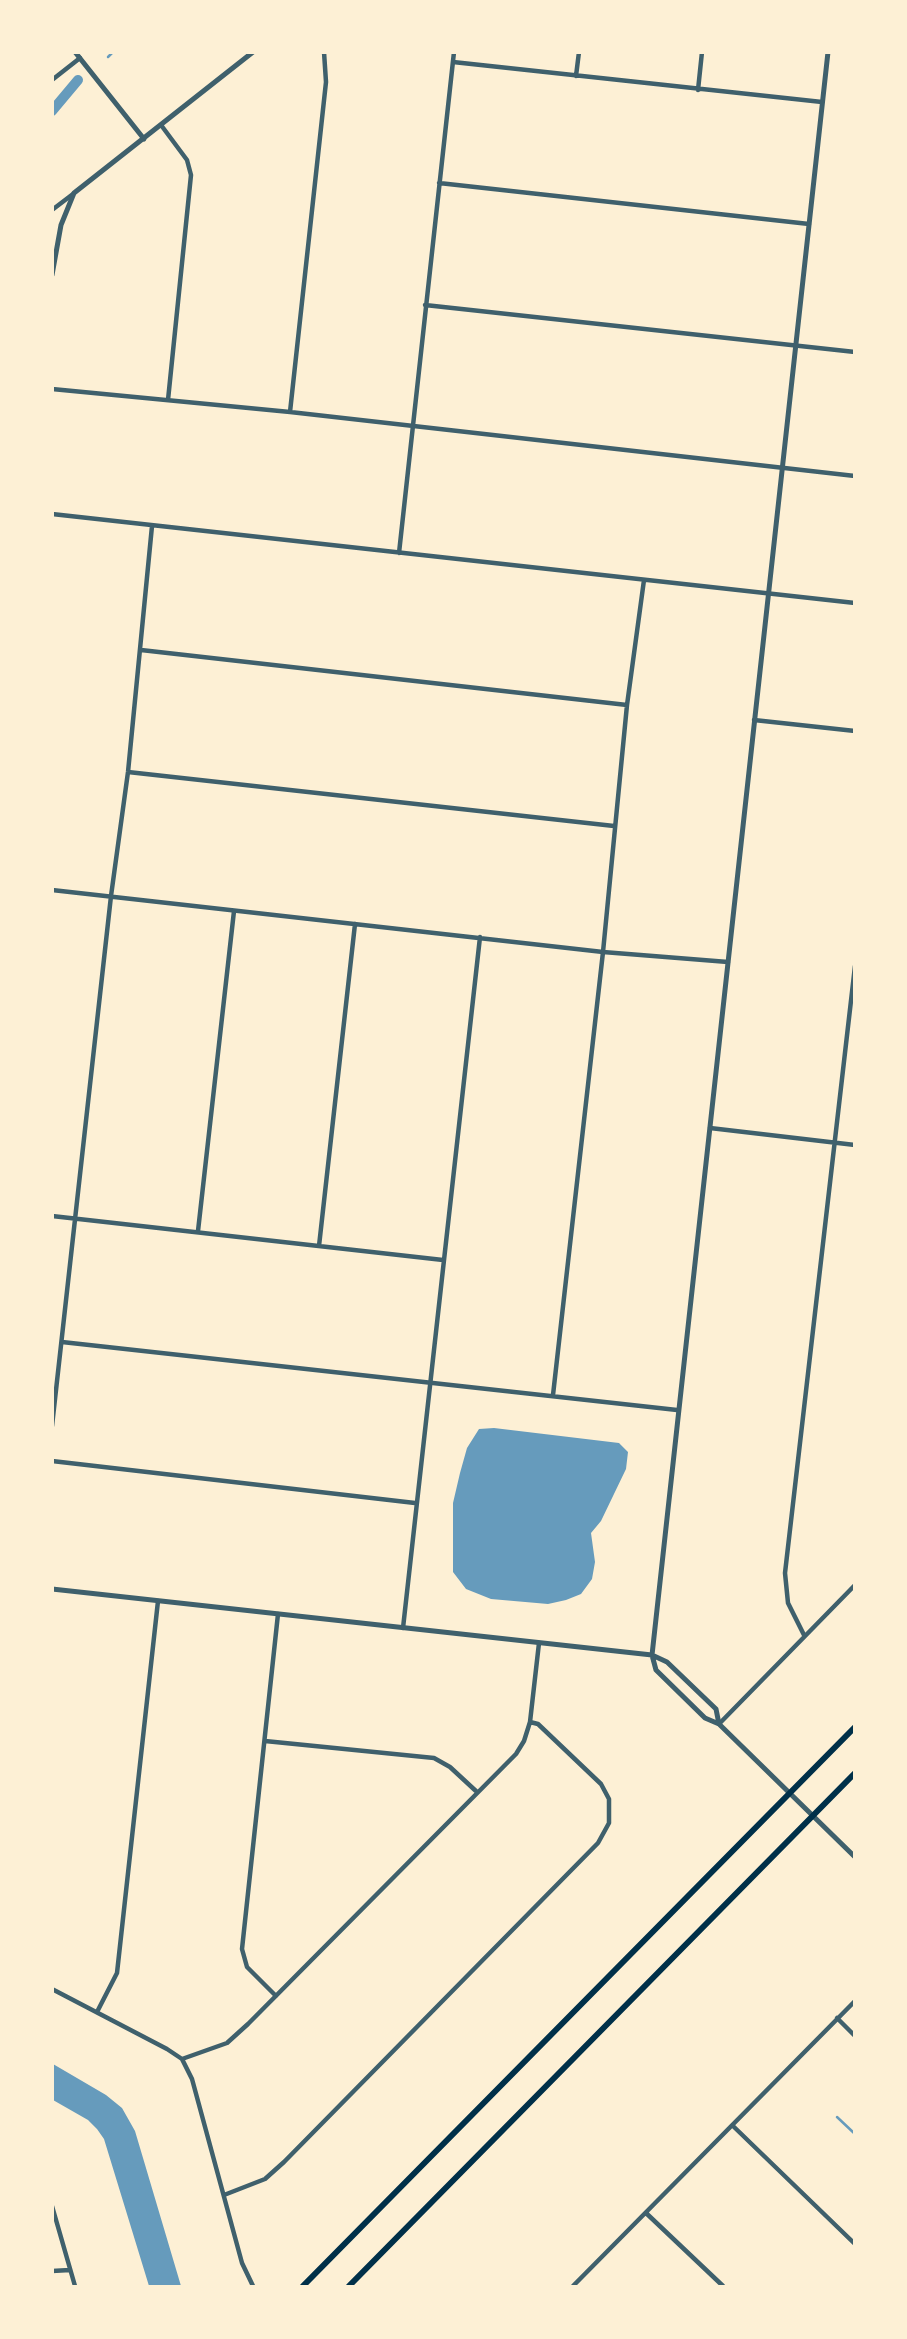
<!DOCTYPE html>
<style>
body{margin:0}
#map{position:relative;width:907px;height:2339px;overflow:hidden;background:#fdf0d5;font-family:"Fira Sans Condensed",sans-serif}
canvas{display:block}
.frame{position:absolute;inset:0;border:54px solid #fdf0d5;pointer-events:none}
</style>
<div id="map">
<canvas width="907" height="2339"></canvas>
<div class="frame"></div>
</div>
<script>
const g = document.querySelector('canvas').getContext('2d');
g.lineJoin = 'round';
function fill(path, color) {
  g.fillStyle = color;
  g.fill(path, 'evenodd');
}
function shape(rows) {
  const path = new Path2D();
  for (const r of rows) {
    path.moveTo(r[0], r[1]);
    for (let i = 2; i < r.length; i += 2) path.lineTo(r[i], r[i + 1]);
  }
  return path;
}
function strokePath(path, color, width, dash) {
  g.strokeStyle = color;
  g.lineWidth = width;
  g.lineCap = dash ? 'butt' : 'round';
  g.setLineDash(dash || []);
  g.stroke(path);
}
fill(shape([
 [494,1428,619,1443,628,1452,626,1469,601,1521,591,1533,595,1562,592,1579,581,1594,566,1600,548,1604,491,1599,466,1589,453,1572,453,1503,460,1473,467,1448,479,1429],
 [53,2064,106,2095,122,2108,135,2131,181,2286,149,2286,104,2139,97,2129,88,2120,53,2100]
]), '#669bbc');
strokePath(shape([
 [108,57,113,52],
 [837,2117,855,2134]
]), '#669bbc', 2.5);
strokePath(shape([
 [52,111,78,80]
]), '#669bbc', 10);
strokePath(shape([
 [453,62,822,102],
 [576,76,579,52],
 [52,80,80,58],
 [698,90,702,52],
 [161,125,187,160,191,175,168,400],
 [439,183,809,224],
 [52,210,73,194],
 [425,305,855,352],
 [52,389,290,412,855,476],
 [290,412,326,82,324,52],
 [52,514,855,603],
 [399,553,454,52],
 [141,650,627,705],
 [754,720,855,731],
 [128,772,614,826],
 [52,890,603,952,728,962],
 [710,1128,855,1145],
 [52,1216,443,1260],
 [198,1231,234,911],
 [319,1246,355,924],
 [62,1342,677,1410],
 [553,1395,603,952,627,705,644,580],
 [52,1426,111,896,128,772,152,526],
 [52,1461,415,1503],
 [403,1628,480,937],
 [804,1635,788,1603,785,1573,855,966],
 [719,1724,855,1585],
 [265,1741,434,1758,450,1767,477,1792],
 [52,1989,167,2049,182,2059,192,2079,242,2263,253,2286],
 [276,1996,247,1967,242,1949,278,1614],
 [97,2012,117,1973,158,1601],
 [837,2018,855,2036],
 [182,2059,227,2043,248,2024,516,1754,524,1741,530,1722,539,1643],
 [733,2126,855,2244],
 [224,2195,265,2179,284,2162,598,1843,609,1823,609,1799,601,1784,538,1724,530,1722],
 [52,2206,75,2286],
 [646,2213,723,2286],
 [52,2271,70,2270],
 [573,2286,855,2001]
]), '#3f606c', 4.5);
strokePath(shape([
 [75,52,144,139],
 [828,52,652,1655,656,1670,705,1718,719,1724,855,1857],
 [52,275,61,225,74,193,253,52],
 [52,1589,652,1655,667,1662,716,1709,719,1724]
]), '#3f606c', 5);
strokePath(shape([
 [303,2286,855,1727],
 [349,2286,855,1773]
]), '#003049', 6);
</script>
